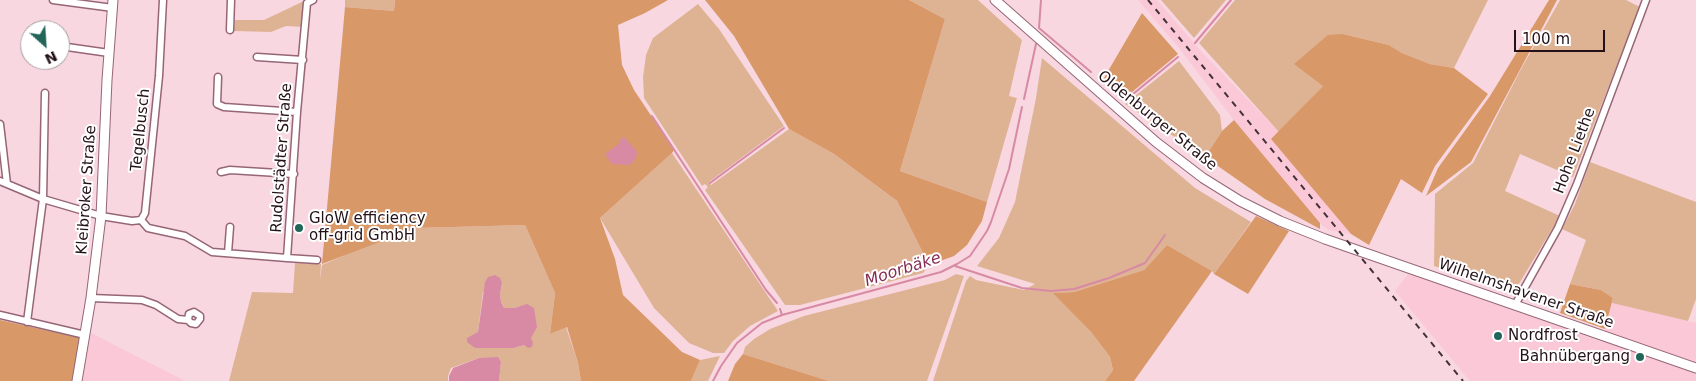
<!DOCTYPE html>
<meta charset="utf-8">
<style>
body{margin:0}
#map{position:relative;width:1696px;height:381px;overflow:hidden;background:#f8d7e1;font-family:"DejaVu Sans",sans-serif}
canvas{display:block}
.north{position:absolute;left:20px;top:20px;width:50px;height:50px;box-sizing:border-box;background:#fff;border:1px solid #a7a0a3;border-radius:50%;rotate:154deg;font-size:14px;font-weight:700;line-height:20px;text-align:center;color:#241218}
.north::after{content:'';display:block;margin:auto;width:18px;height:22px;background:#216659;clip-path:polygon(50% 0,100% 100%,50% 72%,0 100%)}
.scale{position:absolute;left:1514px;top:30px;width:91px;height:22px;box-sizing:border-box;border:2px solid #241218;border-top:0;padding-left:6px;font-size:15px;line-height:18px;white-space:nowrap;color:#241218;-webkit-text-stroke:4px #fff;paint-order:stroke}
</style>
<div id="map">
<canvas width="1696" height="381"></canvas>
<div class="north">N</div>
<div class="scale">100 m</div>
</div>
<script>
const g = document.querySelector('canvas').getContext('2d');
g.lineJoin = 'round';
function fill(path, color) {
  g.fillStyle = color;
  g.fill(path, 'evenodd');
}
function shape(rows) {
  const path = new Path2D();
  for (const r of rows) {
    path.moveTo(r[0], r[1]);
    for (let i = 2; i < r.length; i += 2) path.lineTo(r[i], r[i + 1]);
  }
  return path;
}
function strokePath(path, color, width, dash) {
  g.strokeStyle = color;
  g.lineWidth = width;
  g.lineCap = dash ? 'butt' : 'round';
  g.setLineDash(dash || []);
  g.stroke(path);
}
function drawText(font, color, halo, rows, align = 'center') {
  g.font = font + ' "DejaVu Sans",sans-serif';
  g.lineWidth = 4;
  g.setLineDash([]);
  g.textBaseline = 'middle';
  g.strokeStyle = halo;
  g.fillStyle = color;
  for (const [text, x, y, turn = 0] of rows) {
    g.save();
    g.translate(x, y);
    g.rotate((+turn || 0) * Math.PI / 180);
    g.textAlign = isNaN(turn) ? turn : align;
    if (halo) g.strokeText(text, 0, 0);
    g.fillText(text, 0, 0);
    g.restore();
  }
}
fill(shape([
 [1138,0,1157,0,1198,48,1279,132,1271,139,1351,234,1328,230,1320,223,1234,120,1179,48],
 [1409,273,1602,342,1612,303,1696,323,1696,381,1470,381,1395,291],
 [91,333,185,381,82,381]
]), '#fac8d7');
fill(shape([
 [345,0,395,0,394,11,345,7],
 [909,0,978,0,1022,40,1009,96,1017,98,987,202,900,171,945,19],
 [1161,0,1226,0,1194,38],
 [1235,0,1488,0,1454,68,1430,64,1402,53,1389,45,1343,34,1323,86,1279,132,1199,43],
 [1560,0,1626,0,1640,7,1573,177,1520,154,1505,191,1560,216,1514,292,1434,266,1435,194,1473,163,1521,69],
 [304,1,304,27,286,26,271,32,234,31,235,20,264,20],
 [698,4,719,29,784,126,709,182,711,185,789,129,834,154,897,201,929,265,923,273,800,305,785,305,705,190,708,187,705,184,702,186,644,98,643,77,646,55,653,38],
 [1042,58,1195,188,1251,222,1214,274,1212,271,1167,245,1144,270,1074,292,1054,293,1091,332,1110,357,1113,370,1105,381,933,381,966,281,970,276,976,280,1024,290,1035,284,977,266,999,238,1015,202,1036,98],
 [1179,61,1220,115,1222,131,1205,157,1125,104],
 [672,153,778,311,750,326,733,341,724,353,713,353,689,343,654,308,600,218],
 [1590,162,1696,202,1696,299,1688,321,1612,303,1613,298,1601,290,1570,284,1586,240,1562,229,1575,204],
 [525,225,555,293,550,334,566,327,578,363,581,381,499,381,501,362,479,358,451,368,448,376,448,381,229,381,252,292,293,293,295,263,321,264,320,280,322,265,364,247,416,228],
 [502,283,500,294,501,302,504,308,514,308,520,306,531,338,524,345,514,348,475,348,470,336,474,336,478,332,483,292],
 [956,274,964,276,927,381,829,381,743,354,745,347,754,339,770,329,804,316,945,280],
 [720,356,708,381,691,381,700,360]
]), '#deb393');
fill(shape([
 [395,0,668,0,645,13,618,25,622,65,634,90,674,150,672,153,600,218,615,259,623,295,682,352,700,360,691,381,581,381,578,363,567,327,550,334,555,293,525,225,416,228,322,264,345,7,394,11],
 [705,0,909,0,945,19,900,171,987,202,982,221,967,245,954,256,929,265,897,201,834,154,789,129,734,36],
 [1549,0,1557,0,1471,162,1426,196,1438,168,1490,96],
 [1142,13,1178,54,1126,97,1104,78],
 [1343,34,1389,45,1402,53,1430,64,1454,68,1488,94,1435,166,1422,193,1401,179,1369,245,1351,234,1271,139,1323,86,1294,64,1328,35],
 [1234,120,1320,223,1320,229,1265,199,1205,157,1222,131],
 [1256,216,1289,231,1248,294,1214,274],
 [1167,245,1212,271,1134,381,1105,381,1113,370,1110,357,1091,332,1053,293,1074,292,1144,270],
 [1570,284,1601,290,1613,298,1605,329,1560,313],
 [0,320,80,338,72,381,0,381],
 [743,354,829,381,728,381,735,364]
]), '#d89868');
fill(shape([
 [624,137,637,152,636,158,630,165,612,164,605,154,619,144,621,138],
 [495,275,500,278,502,283,500,294,501,302,504,308,514,308,527,304,534,308,537,327,531,338,533,343,532,347,528,348,524,345,514,348,475,348,467,342,467,338,478,332,485,282,488,277],
 [498,357,501,362,499,381,449,381,449,376,453,368,479,358]
]), '#d88aa5');
strokePath(shape([
 [1041,0,1039,28,1091,72],
 [1195,43,1231,0],
 [1099,77,1127,99,1178,57],
 [1024,99,1036,44],
 [652,116,766,290,777,303],
 [710,183,784,128],
 [955,266,1022,288,1051,291,1074,289,1109,278,1145,263,1165,235],
 [780,309,782,315],
 [713,381,721,366,737,343,762,323,782,315,941,272,957,264,970,256,987,231,991,222,1009,169,1022,107]
]), '#d88aa5', 2);
const minor = shape([
 [53,0,113,8],
 [230,30,231,0],
 [60,46,109,53],
 [257,57,303,60],
 [218,77,217,104,224,107,297,112],
 [0,124,7,184],
 [221,172,230,170,294,174],
 [0,181,43,199,101,216,132,221,141,220,145,213,159,76,163,0],
 [141,220,148,228,185,236,212,252,287,258,297,112,307,3,313,0],
 [228,253,230,227],
 [287,258,317,260],
 [91,298,142,300,156,305,178,319,188,320,189,314,194,312,200,316,200,319,196,324,191,323,188,320],
 [1515,305,1558,228,1577,184,1646,0],
 [0,315,85,335],
 [27,322,43,199,45,93]
]);
const tertiary = shape([
 [995,0,1156,142,1203,178,1240,201,1280,221,1325,239,1696,368],
 [77,381,91,298,101,216,107,80,113,0]
]);
strokePath(minor, '#966676', 9);
strokePath(tertiary, '#966676', 11);
strokePath(minor, '#fff', 6);
strokePath(tertiary, '#fff', 9);
strokePath(shape([
 [1148,0,1463,381]
]), '#443037', 2, [6, 6]);
for (const [x, y, r, color] of [
 [299,228,5,"#216659"],
 [1498,336,5,"#216659"],
 [1640,357,5,"#216659"]
]) {
  const dot = new Path2D();
  dot.arc(x, y, r, 0, 2 * Math.PI);
  g.fillStyle = color;
  g.fill(dot);
  strokePath(dot, '#fff', 2);
}
drawText('15px', '#241218', '#fff', [
 ["Oldenburger Straße",1157,121,39],
 ["Tegelbusch",141,130,-84],
 ["Hohe Liethe",1575,151,-69],
 ["Rudolstädter Straße",282,158,-86],
 ["Kleibroker Straße",87,190,-86],
 ["Wilhelmshavener Straße",1526,294,19]
]);
drawText('15px', '#241218', '#fff', [
 ["GloW efficiency",309,219],
 ["off-grid GmbH",309,236],
 ["Nordfrost",1508,336],
 ["Bahnübergang",1630,357,"right"]
], 'left');
drawText('italic 16px', '#862b52', '#fff', [
 ["Moorbäke",903,270,-18]
]);
</script>
